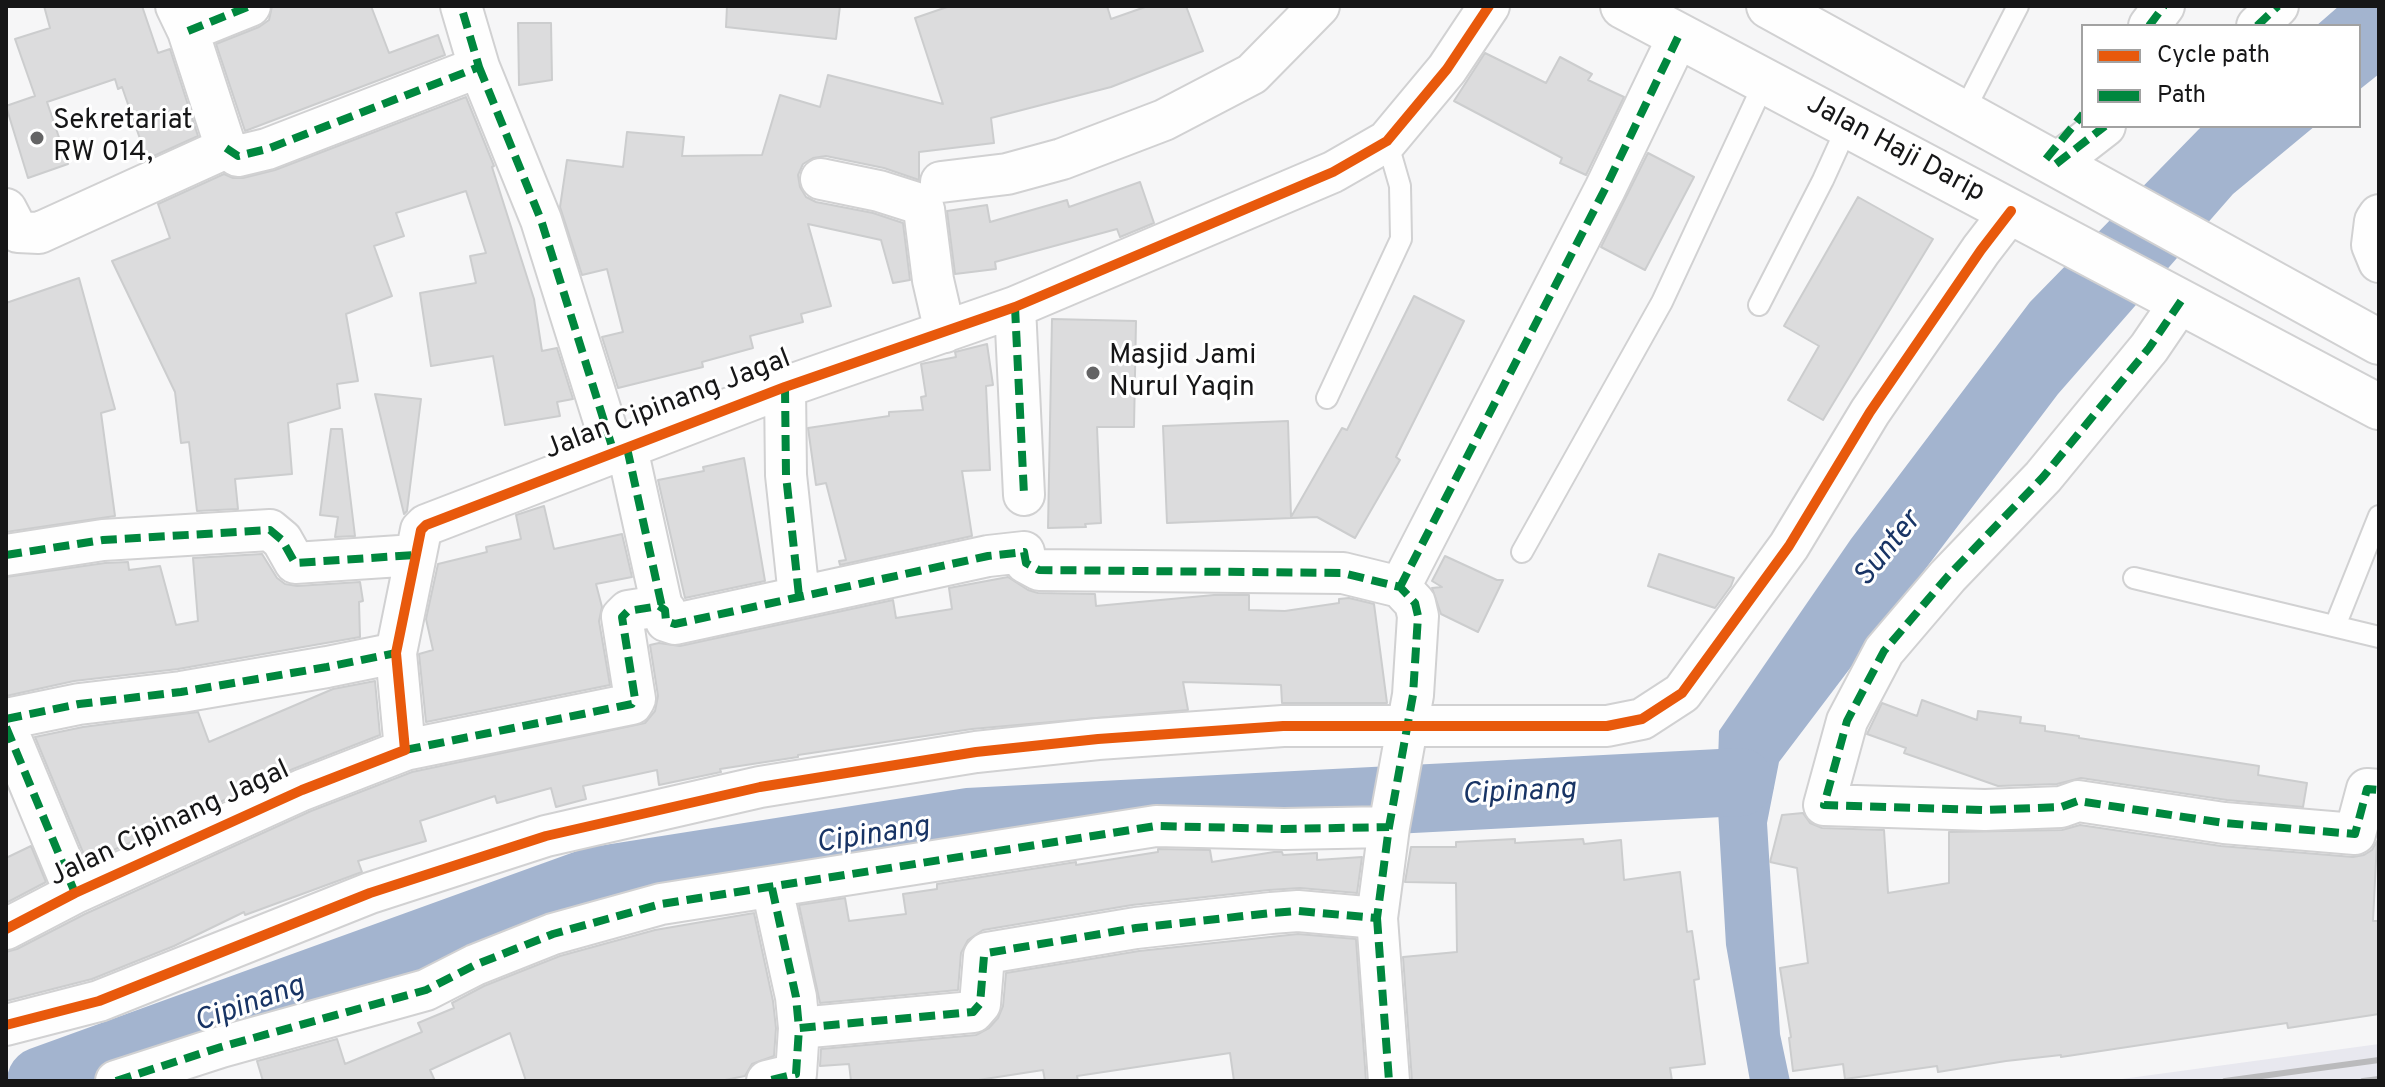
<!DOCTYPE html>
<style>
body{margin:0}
#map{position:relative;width:2385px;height:1087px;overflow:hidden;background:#f6f6f7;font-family:Overpass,sans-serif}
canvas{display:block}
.frame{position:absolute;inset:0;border:8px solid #161617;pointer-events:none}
.legend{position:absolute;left:2081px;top:24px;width:280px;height:104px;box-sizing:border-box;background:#fff;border:2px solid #a2a2a2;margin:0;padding:10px 14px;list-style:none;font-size:24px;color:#161617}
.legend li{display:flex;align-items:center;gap:16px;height:40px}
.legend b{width:40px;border:2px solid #a2a2a2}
</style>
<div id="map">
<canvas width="2385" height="1087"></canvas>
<div class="frame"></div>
<ul class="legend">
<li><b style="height:10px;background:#e8590c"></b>Cycle path</li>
<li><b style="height:10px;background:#00873e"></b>Path</li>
</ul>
</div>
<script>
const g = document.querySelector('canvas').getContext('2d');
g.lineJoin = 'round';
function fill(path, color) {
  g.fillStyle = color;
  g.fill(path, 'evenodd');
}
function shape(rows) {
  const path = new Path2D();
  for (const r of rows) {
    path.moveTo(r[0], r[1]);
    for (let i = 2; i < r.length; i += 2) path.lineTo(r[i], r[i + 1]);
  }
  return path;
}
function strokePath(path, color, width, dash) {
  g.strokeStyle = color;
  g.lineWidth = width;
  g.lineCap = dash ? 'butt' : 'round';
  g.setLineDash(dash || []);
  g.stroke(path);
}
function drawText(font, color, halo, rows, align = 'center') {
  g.font = font + ' Overpass,sans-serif';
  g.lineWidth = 6;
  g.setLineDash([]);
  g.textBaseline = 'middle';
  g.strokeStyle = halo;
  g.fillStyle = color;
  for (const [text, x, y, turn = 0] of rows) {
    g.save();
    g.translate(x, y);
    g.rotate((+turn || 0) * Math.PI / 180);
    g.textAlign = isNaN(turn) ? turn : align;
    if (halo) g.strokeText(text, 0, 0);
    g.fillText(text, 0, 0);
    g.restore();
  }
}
fill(shape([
 [2379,1044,2379,1081,2107,1081]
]), '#e8e8ef');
fill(shape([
 [2339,6,2379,6,2379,74,2359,90,2359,26,2316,26],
 [2202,126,2315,126,2233,194,2058,394,1779,762,1767,823,1780,1034,1790,1081,1750,1081,1726,945,1717,793,1719,731,1851,539,2030,302]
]), '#a3b4cf');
strokePath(shape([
 [41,1081,594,881,968,822,1740,782]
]), '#a3b4cf', 68);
const building = shape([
 [44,6,142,6,158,53,170,49,198,136,147,159,122,87,118,89,115,79,47,102,68,164,28,178,6,106,35,96,15,39,50,28,44,6],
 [272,6,371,6,389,53,438,35,445,55,245,131,216,44,259,27,269,20,272,6],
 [727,6,840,6,836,39,726,27,727,6],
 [950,6,1107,6,1111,19,1148,6,1186,6,1203,51,1111,87,991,118,994,143,919,152,919,180,884,168,826,156,813,158,803,164,798,175,800,187,806,197,816,202,873,213,903,223,910,280,893,283,881,240,808,224,831,306,801,314,803,322,750,336,753,348,702,362,703,367,618,388,602,337,623,332,607,269,582,275,560,207,567,160,623,167,627,132,684,137,682,156,762,155,780,95,820,107,828,75,943,104,915,18,950,6],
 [518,23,551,23,552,80,519,85,518,23],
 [1485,53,1546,83,1560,57,1592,74,1588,80,1624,97,1586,175,1560,163,1562,158,1454,101,1485,53],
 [466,97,494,166,492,167,534,299,542,351,557,348,573,399,557,402,560,416,505,425,493,356,431,366,420,293,476,283,470,256,486,253,466,191,396,213,404,236,374,246,392,296,346,314,358,381,337,384,340,408,288,423,292,474,235,479,238,509,197,511,189,442,181,443,175,392,112,261,170,238,158,204,224,174,233,178,243,178,275,170,466,97],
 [1648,153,1694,177,1645,270,1601,247,1648,153],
 [1140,182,1154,223,1120,237,1117,229,995,262,996,269,955,274,947,211,987,205,990,222,1067,200,1069,207,1140,182],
 [1858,197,1933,239,1823,420,1788,400,1819,346,1784,326,1858,197],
 [79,278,115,409,101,413,115,516,6,532,6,303,79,278],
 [1414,296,1464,321,1396,457,1400,460,1355,538,1317,517,1167,523,1163,426,1288,421,1291,517,1342,428,1347,430,1414,296],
 [1052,319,1136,321,1134,427,1097,427,1101,523,1085,524,1086,527,1048,528,1052,319],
 [987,344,993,385,986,386,990,470,962,471,972,536,840,565,839,561,846,560,826,483,816,485,808,428,889,416,889,412,923,410,921,397,926,396,921,364,956,357,955,352,987,344],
 [375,394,421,399,407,511,404,514,375,394],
 [331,429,342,429,355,536,335,537,338,517,320,515,331,429],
 [744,458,765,581,685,598,658,480,704,471,703,467,744,458],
 [544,506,554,549,622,534,632,577,596,584,602,607,599,621,610,685,426,722,419,654,433,650,426,619,438,564,487,552,486,547,521,539,516,515,544,506],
 [262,554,277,578,285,584,297,586,360,582,363,601,359,602,360,637,178,669,74,681,6,696,6,577,105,563,128,562,129,570,160,566,176,625,198,621,193,558,262,554],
 [1659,554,1734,578,1731,586,1715,608,1648,586,1659,554],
 [1445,556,1497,580,1503,580,1478,632,1441,614,1432,588,1442,587,1432,581,1445,556],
 [1008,577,1028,590,1038,593,1095,594,1096,606,1214,595,1249,595,1249,610,1285,611,1339,603,1339,599,1349,598,1374,604,1387,703,1282,703,1281,685,1183,682,1188,710,972,729,798,755,798,757,720,769,721,772,659,785,657,770,583,786,586,799,556,807,551,788,497,803,495,796,420,821,426,841,358,861,362,872,245,915,244,912,174,946,92,979,6,1001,6,952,17,949,85,914,311,811,412,772,645,723,655,711,658,696,650,645,659,643,680,646,893,600,896,618,952,609,949,588,1008,577],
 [375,681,380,735,293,769,87,862,35,737,83,727,198,712,209,742,333,689,375,681],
 [1922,700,1977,720,1978,711,2021,717,2020,723,2045,726,2045,731,2079,736,2079,738,2259,766,2258,775,2307,783,2303,807,2227,800,2081,778,2057,784,1998,786,1904,753,1906,748,1867,734,1882,703,1917,716,1922,700],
 [1803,813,1810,823,1822,828,1884,830,1888,893,1949,883,1949,832,2062,830,2080,825,2221,846,2353,857,2364,855,2372,850,2377,841,2373,921,2379,921,2379,1014,2288,1028,2287,1023,2061,1057,2061,1055,2006,1061,1938,1072,1937,1066,1845,1079,1843,1064,1793,1071,1789,1038,1791,1037,1780,968,1808,963,1797,868,1770,862,1782,815,1803,813],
 [1515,839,1515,843,1583,839,1584,844,1621,840,1624,880,1680,872,1687,932,1692,931,1699,979,1694,980,1705,1064,1670,1068,1672,1081,1412,1081,1403,957,1457,952,1456,883,1405,882,1411,847,1456,847,1456,842,1515,839],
 [31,846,46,882,6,903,6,858,31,846],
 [1158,849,1210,850,1212,862,1274,852,1282,852,1283,855,1317,853,1317,860,1362,857,1357,893,1300,888,1269,890,1132,905,983,930,968,940,961,953,958,990,820,1003,799,905,845,898,849,921,906,914,903,894,937,889,937,884,1076,862,1076,865,1158,852,1158,849],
 [754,913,773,1001,776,1028,774,1056,752,1064,745,1076,720,1081,526,1081,510,1033,430,1070,435,1081,263,1081,257,1061,337,1039,345,1064,422,1032,418,1023,454,1008,452,1003,484,986,560,956,655,930,754,913],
 [1298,934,1356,939,1366,1081,1234,1081,1230,1053,1077,1076,1078,1081,1045,1081,1043,1070,972,1081,851,1081,849,1064,820,1066,821,1049,976,1035,989,1028,998,1018,1003,1006,1006,973,1139,951,1298,934]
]);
fill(building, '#dcdcdd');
strokePath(building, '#cccdce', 2);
const lane = shape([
 [1963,113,2018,6],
 [1759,305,1823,180,1848,125],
 [1327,398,1401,239,1400,186,1387,141],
 [1522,552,1662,302,1765,81],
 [2134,578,2379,637],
 [2335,626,2379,516]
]);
const street = shape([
 [2149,26,2164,6],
 [2257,26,2278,6],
 [188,31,250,6],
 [479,67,541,220,614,453],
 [226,148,238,156,267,149,479,67,461,6],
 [2056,164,2105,126],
 [821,179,879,191,920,204,924,209,933,280,945,332],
 [941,182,1007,174,1062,159,1164,120,1252,74,1319,6],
 [6,209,18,232,39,233,226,148,188,31,176,6],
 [2379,215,2375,221,2372,245,2379,262],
 [2181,301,2149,348,2043,477,1948,576,1884,651,1847,721,1824,805,1985,810,2061,807,2078,801,2224,823,2355,834,2367,789,2379,790],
 [1015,307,1024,495],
 [785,387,786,475,799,596],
 [627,448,662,607],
 [6,555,103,540,270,530,282,540,295,563,415,555],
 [1400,587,1605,189,1679,35],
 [6,719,79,704,181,692,327,667,396,653],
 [6,727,75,893],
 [405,750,632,704,635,699,622,617,628,611,659,606,665,610,666,621,675,624,988,556,1024,552,1026,563,1039,570,1343,573,1400,587,1415,603,1418,616,1413,695,1389,827,1377,918,1298,911,1271,913,1136,928,987,953,984,956,980,1004,973,1012,799,1028,796,1074,767,1081],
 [772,888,796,997,799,1028],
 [1377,918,1389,1081],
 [6,929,75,893,302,790,405,750,396,653,421,530,426,525,785,387,1015,307,1333,172,1387,141,1447,69,1489,6],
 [6,1025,99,1001,370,893,546,836,760,787,976,752,1098,739,1283,726,1607,726,1642,719,1682,693,1789,546,1870,412,1981,250,2011,211],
 [116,1081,221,1047,426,990,475,965,553,934,661,904,1156,826,1284,829,1389,827]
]);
const secondary = shape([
 [1623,6,2379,407],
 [1769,6,2379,342]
]);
strokePath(lane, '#d1d1d2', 24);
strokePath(street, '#d1d1d2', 44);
strokePath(secondary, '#d1d1d2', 48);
strokePath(lane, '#fefefe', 20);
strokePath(street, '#fefefe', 40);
strokePath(secondary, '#fefefe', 44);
strokePath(shape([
 [2225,1081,2379,1060],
 [2363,1081,2379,1079]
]), '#bababc', 6);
strokePath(shape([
 [2149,26,2164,6],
 [2257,26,2278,6],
 [188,31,250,6],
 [479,67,541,220,614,453],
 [226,148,238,156,267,149,479,67,461,6],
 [2046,159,2083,114],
 [2056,164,2105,126],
 [2181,301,2149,348,2043,477,1948,576,1884,651,1847,721,1824,805,1985,810,2061,807,2078,801,2224,823,2355,834,2367,789,2379,790],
 [1015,307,1024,495],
 [785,387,786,475,799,596],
 [627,448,662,607],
 [6,555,103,540,270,530,282,540,295,563,415,555],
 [1400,587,1605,189,1679,35],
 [6,719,79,704,181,692,327,667,396,653],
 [6,727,75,893],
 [405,750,632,704,635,699,622,617,628,611,659,606,665,610,666,621,675,624,988,556,1024,552,1026,563,1039,570,1343,573,1400,587,1415,603,1418,616,1413,695,1389,827,1377,918,1298,911,1271,913,1136,928,987,953,984,956,980,1004,973,1012,799,1028,796,1074,767,1081],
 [772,888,796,997,799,1028],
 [1377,918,1389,1081],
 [116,1081,221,1047,426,990,475,965,553,934,661,904,1156,826,1284,829,1389,827]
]), '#00873e', 8, [16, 8]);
strokePath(shape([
 [6,929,75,893,302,790,405,750,396,653,421,530,426,525,785,387,1015,307,1333,172,1387,141,1447,69,1489,6],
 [6,1025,99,1001,370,893,546,836,760,787,976,752,1098,739,1283,726,1607,726,1642,719,1682,693,1789,546,1870,412,1981,250,2011,211]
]), '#e8590c', 10);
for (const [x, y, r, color] of [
 [37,138,8,"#646465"],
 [1093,373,8,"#646465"]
]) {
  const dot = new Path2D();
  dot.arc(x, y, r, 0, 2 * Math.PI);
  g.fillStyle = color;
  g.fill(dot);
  strokePath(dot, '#fff', 3);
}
drawText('28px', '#161617', '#fff', [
 ["Sekretariat",53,122],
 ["RW 014,",53,154],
 ["Masjid Jami",1109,357],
 ["Nurul Yaqin",1109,389]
], 'left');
drawText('28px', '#161617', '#fff', [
 ["Jalan Haji Darip",1895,150,28],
 ["Jalan Cipinang Jagal",668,406,-21],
 ["Jalan Cipinang Jagal",170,825,-25]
]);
drawText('italic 30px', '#183465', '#fff', [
 ["Sunter",1889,550,-51],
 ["Cipinang",1519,794,-3],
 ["Cipinang",873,837,-9],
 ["Cipinang",250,1006,-20]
]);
</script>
